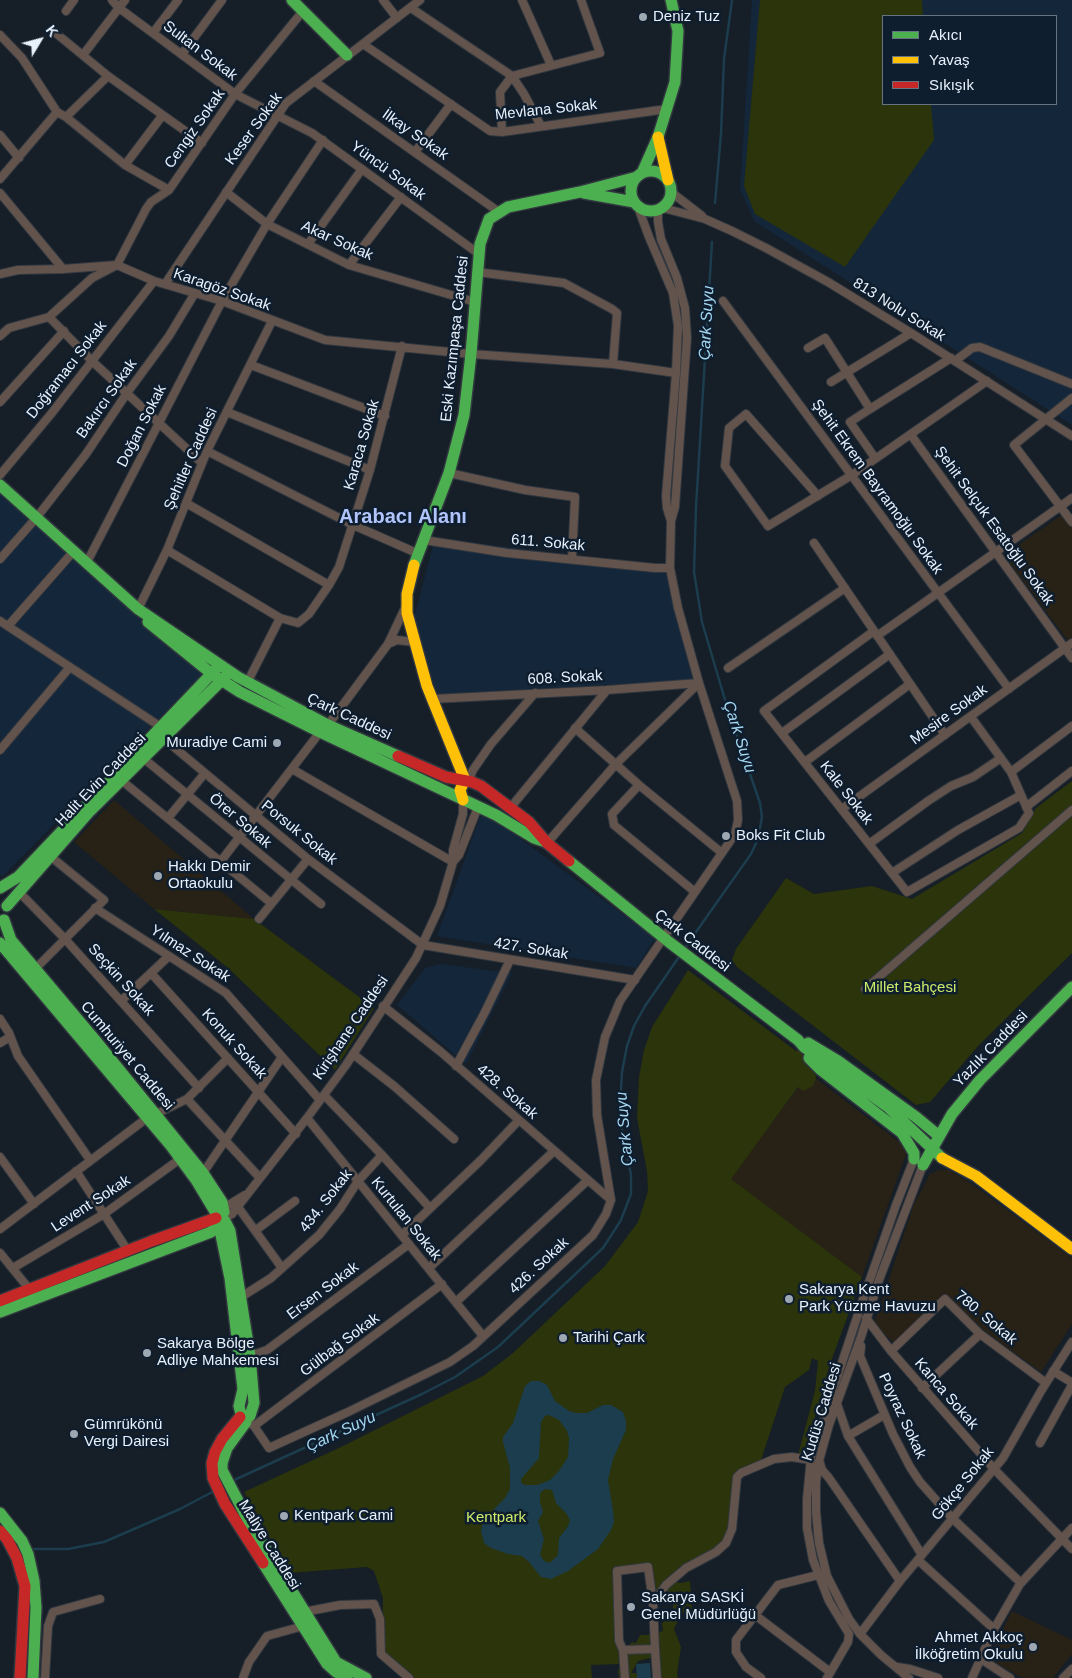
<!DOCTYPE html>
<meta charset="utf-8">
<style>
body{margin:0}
#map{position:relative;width:1072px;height:1678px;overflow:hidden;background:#161e27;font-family:Arial,sans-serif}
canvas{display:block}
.legend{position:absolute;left:882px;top:15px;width:175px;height:90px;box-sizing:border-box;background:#0f1e2e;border:1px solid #667381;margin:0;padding:6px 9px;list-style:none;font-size:15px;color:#e8f2fd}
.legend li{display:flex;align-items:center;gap:10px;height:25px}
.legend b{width:25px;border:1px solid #667381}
.north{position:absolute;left:15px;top:15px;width:50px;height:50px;-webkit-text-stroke:4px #0f1e2e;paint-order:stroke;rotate:53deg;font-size:14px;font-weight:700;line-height:20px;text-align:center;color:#e8f2fd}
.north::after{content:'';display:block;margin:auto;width:18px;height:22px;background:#e8f2fd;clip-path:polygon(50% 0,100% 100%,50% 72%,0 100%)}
</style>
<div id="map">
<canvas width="1072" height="1678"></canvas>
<ul class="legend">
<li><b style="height:6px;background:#4caf50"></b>Akıcı</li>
<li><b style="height:6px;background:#ffc107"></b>Yavaş</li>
<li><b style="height:6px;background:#c62828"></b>Sıkışık</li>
</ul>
<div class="north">K</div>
</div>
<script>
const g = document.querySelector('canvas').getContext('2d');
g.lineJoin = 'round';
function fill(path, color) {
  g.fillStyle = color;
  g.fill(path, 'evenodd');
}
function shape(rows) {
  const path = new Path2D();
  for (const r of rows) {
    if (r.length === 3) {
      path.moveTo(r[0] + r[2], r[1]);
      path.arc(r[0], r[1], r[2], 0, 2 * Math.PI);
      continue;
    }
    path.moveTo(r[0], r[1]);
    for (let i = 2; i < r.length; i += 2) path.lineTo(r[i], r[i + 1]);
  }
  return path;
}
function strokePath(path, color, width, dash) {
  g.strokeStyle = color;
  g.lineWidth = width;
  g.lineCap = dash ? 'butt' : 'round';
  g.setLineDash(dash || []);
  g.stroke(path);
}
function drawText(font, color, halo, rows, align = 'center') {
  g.font = font + ' Arial,sans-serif';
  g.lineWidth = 5;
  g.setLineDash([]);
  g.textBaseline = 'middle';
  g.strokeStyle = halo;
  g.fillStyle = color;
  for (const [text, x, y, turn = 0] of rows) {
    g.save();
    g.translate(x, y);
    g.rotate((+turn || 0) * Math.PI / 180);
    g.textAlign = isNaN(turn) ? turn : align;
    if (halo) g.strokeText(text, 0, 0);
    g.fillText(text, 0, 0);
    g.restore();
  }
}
fill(shape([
 [752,0,1072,0,1072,425,754,221,740,189],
 [883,16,1056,16,1056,104,883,104],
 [0,489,202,675,3,876,0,875],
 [435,538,664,566,693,680,437,694,414,618],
 [487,814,655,938,636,968,437,936,480,817],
 [441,964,512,973,466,1064,397,1005,425,968]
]), '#14263a');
fill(shape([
 [1063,514,1072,527,1072,637,1068,641,1004,555],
 [114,800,254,919,154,909,74,842],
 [809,1073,908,1149,862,1277,730,1179],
 [939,1170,949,1170,973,1185,1072,1258,1072,1324,1041,1372,987,1333,946,1295,895,1344,874,1324,914,1204,930,1174],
 [1012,1611,1072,1640,1072,1654,1053,1678,1022,1678,988,1658]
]), '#282216');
fill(shape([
 [760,0,922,0,923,16,883,16,883,104,931,104,934,140,845,267,755,214,744,186],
 [1072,781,1072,953,978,1046,930,1102,916,1105,737,967,732,960,736,949,786,878,814,894,872,886,912,899,1022,833,1036,808],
 [154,909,254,919,374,1008,335,1070,227,967],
 [688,970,796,1051,798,1050,809,1059,815,1068,816,1079,813,1086,803,1091,798,1087,731,1179,862,1277,830,1364,804,1455,798,1455,815,1391,818,1361,812,1358,809,1370,785,1387,761,1460,741,1473,726,1543,671,1581,681,1583,690,1581,692,1610,681,1614,674,1629,681,1647,677,1673,678,1678,654,1678,658,1664,650,1658,638,1661,631,1673,636,1673,640,1678,619,1678,618,1671,628,1646,632,1642,636,1643,640,1635,647,1635,663,1631,662,1624,666,1617,673,1609,673,1598,662,1595,653,1603,648,1567,617,1571,619,1664,591,1665,592,1678,409,1678,382,1655,383,1598,374,1571,367,1567,289,1573,244,1492,341,1447,483,1376,513,1353,605,1266,638,1222,648,1191,647,1171,637,1118,639,1077,644,1050,652,1027]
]), '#2b340a');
fill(shape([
 [531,1381,539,1381,547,1385,555,1401,569,1411,576,1413,587,1413,603,1405,611,1405,623,1412,626,1421,626,1430,613,1459,608,1480,613,1510,614,1522,611,1530,598,1549,568,1571,551,1579,541,1577,529,1562,522,1556,508,1554,491,1548,484,1543,481,1531,482,1526,495,1508,505,1498,510,1489,510,1468,503,1442,503,1437,513,1423,525,1386],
 [549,1415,559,1420,567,1431,569,1438,568,1457,559,1471,550,1480,537,1485,524,1485,521,1482,521,1479,539,1458,541,1422,545,1416],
 [545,1489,552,1490,556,1503,566,1513,570,1520,568,1526,559,1538,558,1555,550,1563,544,1561,540,1555,544,1539,538,1521,543,1512,540,1502,540,1493],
 [650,1663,651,1678,637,1678,636,1664]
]), '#1b3d4d');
strokePath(shape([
 [715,203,721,134,724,59,732,0],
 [684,949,751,854,758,839,762,817,760,803,728,710,702,622,694,572,696,507,712,242],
 [232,1481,422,1394,455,1377,498,1347,603,1248,621,1220,631,1194,631,1175,622,1131,620,1107,622,1072,627,1046,634,1026,645,1006,681,954],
 [29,1549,68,1549,104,1542,180,1509,216,1490]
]), '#1b3d4d', 2.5);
const street = shape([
 [112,0,119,8,235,94,312,133,479,254],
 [383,0,397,18],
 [522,0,551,65],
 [411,8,512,76,600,53,581,0],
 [66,11,74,0],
 [52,30,108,76,202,143],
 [153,33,178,0],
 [0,35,22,58,57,112,66,117,125,165,169,190],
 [363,44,490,131,502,132,667,109],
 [182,54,222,0],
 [83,55,125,0],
 [314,81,499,212],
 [66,117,108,76],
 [502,132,500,92,512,76,524,94,541,126],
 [0,135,19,158],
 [415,152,451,104],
 [125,165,162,116],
 [0,179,57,112],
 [226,192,267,224,349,265,475,302],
 [671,192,702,216],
 [0,193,63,269],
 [638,207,649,237,673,293,678,326,676,373,666,496,667,508,671,521],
 [663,208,705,219,732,231,766,248,828,282,911,333,1072,436],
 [308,244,362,169],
 [349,265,401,197],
 [477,272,564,283,612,309,617,313,613,364],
 [0,274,18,270,63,269,117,265,154,281,222,301,325,340,471,354,613,364,676,373],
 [165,284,286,103,420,0],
 [723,301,1009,689],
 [49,317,92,361,202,463],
 [0,336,9,328,49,317,92,278,117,265,146,209,151,202,169,190,235,94,303,11],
 [808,348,825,338,870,409,850,422,875,458],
 [955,361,972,348,980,347,1072,384],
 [251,365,385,416],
 [831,382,911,333],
 [1072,398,1014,445,1072,522],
 [0,402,64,331],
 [870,409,951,358],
 [227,412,370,470],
 [911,435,1072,658],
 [207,451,353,525,419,554],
 [449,473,525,490,575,497,572,559],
 [0,475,51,414,154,281],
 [818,496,746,414,729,428,725,466,768,526,822,493,852,475,987,381],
 [186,503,329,585],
 [424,540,507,553,655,568,670,568],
 [814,543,945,735],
 [167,550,280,618],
 [0,559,37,517,86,454,127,393,169,336,195,293],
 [86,564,222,301,267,224,323,140],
 [138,609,167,550,207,451,272,321],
 [0,621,161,727],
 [8,626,73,552],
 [874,631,764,711,907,892,1019,828,1029,813,1011,772,971,717],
 [877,636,1072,498],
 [388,644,397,640,414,642],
 [728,668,845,588],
 [247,683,280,618,298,623,309,614,329,585,339,567,370,470,402,346],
 [432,699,607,690,699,683],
 [328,725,388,644,405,608],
 [575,728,639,785,722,853],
 [782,733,890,654],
 [163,738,308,859,423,945,635,980],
 [0,750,70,667],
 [143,758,321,904],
 [805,762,910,684],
 [292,769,453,862],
 [1011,772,1072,726],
 [121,780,271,903],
 [468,781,473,770,491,744,535,693],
 [639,785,612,814,614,825,695,892],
 [511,807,607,690],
 [1026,807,1072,771],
 [842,809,1072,643],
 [168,818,205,773],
 [547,843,616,764,699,683],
 [869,844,928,801,951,786,973,777,1001,758],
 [221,861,320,732],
 [453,862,459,855,478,807],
 [892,873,958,830,1021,795],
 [20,893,65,939,199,1088],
 [95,908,226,993,320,1100],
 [259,919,308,859],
 [35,969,104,900,50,856],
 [151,973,296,1134],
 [865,989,1072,810],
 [121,1001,169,956],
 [383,1006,441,1052,611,1200],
 [0,1019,9,1033,18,1056,90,1160],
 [0,1043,10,1037],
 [353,1054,394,1086,454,1139],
 [456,1066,485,1012,510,960],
 [324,1095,382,1155,430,1208],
 [187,1099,260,1178],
 [156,1114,187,1099,228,1058],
 [307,1118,483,1336],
 [0,1157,34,1204],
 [76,1171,128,1251],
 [203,1173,282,1057],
 [238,1207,282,1268],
 [225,1213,227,1206,245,1195],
 [226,1217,232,1214,307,1118,346,1065,416,958,440,906,453,862,453,850,463,814,463,800],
 [0,1229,147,1118],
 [256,1230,295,1201],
 [402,1235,481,1160,519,1120],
 [0,1253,30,1290],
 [13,1268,104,1214,180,1159],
 [429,1268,554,1151],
 [241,1297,271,1278,319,1235,340,1209,358,1181,382,1155],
 [456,1302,588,1180],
 [866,1318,891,1351,994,1469,1072,1549],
 [861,1346,860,1356,893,1434,910,1467,920,1482,952,1518,1021,1583],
 [891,1351,945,1299,980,1334,1046,1383],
 [250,1356,267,1350,409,1244],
 [922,1388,980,1334],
 [837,1404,848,1436,922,1555],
 [247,1421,254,1426,269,1448,348,1412,450,1362,473,1346,593,1235,606,1214,611,1200,597,1115,596,1080,605,1037,620,1001,735,834,738,820,737,801,699,683,678,608,670,568,671,521,675,507,687,338,685,308,677,278,661,239,658,222,658,210],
 [254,1426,442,1284],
 [848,1436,884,1415],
 [1040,1443,1072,1385,1071,1382,1053,1371],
 [820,1463,822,1470,829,1478,900,1581],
 [918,1560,994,1629],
 [653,1603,666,1585,686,1568,716,1552,726,1543,732,1529,737,1477,741,1473,774,1459,792,1457,811,1460],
 [304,1612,340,1605,374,1604,380,1619,381,1654,409,1678],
 [755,1615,830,1672],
 [860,1634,900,1581,1003,1458,1041,1391,1072,1342],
 [623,1650,619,1641,617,1571,648,1567,653,1603,655,1649],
 [981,1659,1010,1678],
 [897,1667,910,1669,938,1678],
 [45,1678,48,1626,53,1612,100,1599],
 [243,1678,249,1662,267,1636,307,1625],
 [625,1678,623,1650,655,1649,657,1678],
 [761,1678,746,1667,736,1652,736,1640,778,1585,818,1575],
 [827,1678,848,1642,849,1634,829,1601,813,1560,807,1528,807,1499,811,1457,861,1305,896,1205,914,1159],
 [909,1678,881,1655,860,1634,849,1619,827,1576,819,1543,816,1512,816,1482,819,1461,829,1425,861,1337,879,1280,923,1165],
 [972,1678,993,1631,1020,1584,1072,1528],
 [1063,1678,1072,1669]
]);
const fast = shape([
 [292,0,347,55],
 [651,191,20],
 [642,173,658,137,675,82,678,31,671,0],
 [584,193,634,202],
 [0,485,138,609,238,677,328,725,398,756],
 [414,565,449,473,464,415,471,354,480,244,489,219,508,207,580,192,637,177],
 [148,622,212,674,240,692,320,732,496,815,534,838,546,842],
 [569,861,669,942,798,1040,804,1047,888,1107,942,1158],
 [0,888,18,877,216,669],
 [7,906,90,811,226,676],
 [4,920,11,940,96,1041,203,1173,222,1202,224,1212],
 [0,943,171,1146,196,1180,217,1215],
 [808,1043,838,1061,916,1117,939,1136],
 [809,1058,821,1070,902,1133,914,1153,914,1159],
 [923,1165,952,1114,980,1080,1072,987],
 [225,1221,230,1231,250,1356,254,1403,250,1416],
 [221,1222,221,1235,230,1278,243,1389,239,1406,241,1414],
 [0,1312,211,1232,220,1222],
 [246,1422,227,1448,222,1463,222,1470,249,1522,336,1662,366,1678],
 [0,1513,22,1541,28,1554,34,1581,36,1607,33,1678],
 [263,1563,327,1664,336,1672,347,1678]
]);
const slow = shape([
 [658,137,668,180],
 [414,565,407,594,407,613,427,686,465,780,460,790,463,800],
 [942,1158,976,1176,1072,1249]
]);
const jam = shape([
 [398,756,446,777,472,782,481,786,529,822,547,843,569,861],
 [0,1301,152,1241,216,1218],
 [240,1417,222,1439,215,1452,212,1463,213,1478,225,1504,263,1563],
 [0,1531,7,1539,17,1558,25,1586,20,1678]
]);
strokePath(street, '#31373f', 10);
strokePath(fast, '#31373f', 14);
strokePath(slow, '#31373f', 14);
strokePath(jam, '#31373f', 14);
strokePath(street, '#62544c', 8);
strokePath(fast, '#4caf50', 11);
strokePath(slow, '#ffc107', 11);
strokePath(jam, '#c62828', 11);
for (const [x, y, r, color] of [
 [643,17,5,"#9ea8b2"],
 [277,743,5,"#9ea8b2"],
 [726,836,5,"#9ea8b2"],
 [158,876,5,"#9ea8b2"],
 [789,1299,5,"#9ea8b2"],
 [563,1338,5,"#9ea8b2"],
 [147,1353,5,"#9ea8b2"],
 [74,1434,5,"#9ea8b2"],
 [284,1516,5,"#9ea8b2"],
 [631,1607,5,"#9ea8b2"],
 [1033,1647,5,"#9ea8b2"]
]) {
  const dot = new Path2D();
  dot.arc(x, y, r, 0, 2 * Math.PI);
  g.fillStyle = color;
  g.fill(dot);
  strokePath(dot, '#0f1e2e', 2);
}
drawText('15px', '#e8f2fd', '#0f1e2e', [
 ["Deniz Tuz",653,17],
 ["Muradiye Cami",267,743,"right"],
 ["Boks Fit Club",736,836],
 ["Hakkı Demir",168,867],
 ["Ortaokulu",168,884],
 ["Sakarya Kent",799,1290],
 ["Park Yüzme Havuzu",799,1307],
 ["Tarihi Çark",573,1338],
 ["Sakarya Bölge",157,1344],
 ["Adliye Mahkemesi",157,1361],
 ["Gümrükönü",84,1425],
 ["Vergi Dairesi",84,1442],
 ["Kentpark Cami",294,1516],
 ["Sakarya SASKİ",641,1598],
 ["Genel Müdürlüğü",641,1615],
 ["Ahmet Akkoç",1023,1638,"right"],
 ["İlköğretim Okulu",1023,1655,"right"]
], 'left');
drawText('15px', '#e8f2fd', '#0f1e2e', [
 ["Sultan Sokak",200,51,37],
 ["Mevlana Sokak",546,110,-6],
 ["Cengiz Sokak",195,129,-55],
 ["Keser Sokak",254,129,-54],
 ["İlkay Sokak",415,135,35],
 ["Yüncü Sokak",388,171,36],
 ["Akar Sokak",337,241,24],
 ["Karagöz Sokak",222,290,19],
 ["813 Nolu Sokak",899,310,32],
 ["Eski Kazımpaşa Caddesi",455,339,-84],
 ["Doğramacı Sokak",67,370,-52],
 ["Bakırcı Sokak",107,399,-55],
 ["Doğan Sokak",142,426,-63],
 ["Karaca Sokak",362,445,-74],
 ["Şehitler Caddesi",191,459,-66],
 ["Şehit Ekrem Bayramoğlu Sokak",877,487,54],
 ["Şehit Selçuk Esatoğlu Sokak",994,526,54],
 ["611. Sokak",548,543,5],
 ["608. Sokak",565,678,-3],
 ["Mesire Sokak",949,715,-36],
 ["Çark Caddesi",349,717,25],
 ["Halit Evin Caddesi",101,780,-46],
 ["Kale Sokak",846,793,52],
 ["Örer Sokak",240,821,40],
 ["Porsuk Sokak",299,833,39],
 ["Çark Caddesi",692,941,38],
 ["427. Sokak",531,949,9],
 ["Yılmaz Sokak",190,954,33],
 ["Seçkin Sokak",121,980,48],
 ["Kirişhane Caddesi",351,1028,-56],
 ["Konuk Sokak",234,1044,48],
 ["Yazlık Caddesi",991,1049,-46],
 ["Cumhuriyet Caddesi",127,1056,50],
 ["428. Sokak",507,1092,41],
 ["434. Sokak",326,1201,-52],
 ["Levent Sokak",91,1204,-33],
 ["Kurtulan Sokak",406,1219,51],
 ["426. Sokak",539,1266,-43],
 ["Ersen Sokak",323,1291,-37],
 ["780. Sokak",986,1318,40],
 ["Gülbağ Sokak",340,1345,-37],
 ["Kanca Sokak",946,1394,49],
 ["Kudüs Caddesi",822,1412,-73],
 ["Poyraz Sokak",902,1416,65],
 ["Gökçe Sokak",963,1484,-51],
 ["Maliye Caddesi",269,1545,58]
]);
drawText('15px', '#ceeb6a', '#0f1e2e', [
 ["Millet Bahçesi",910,988],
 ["Kentpark",496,1518]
]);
drawText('italic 16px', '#a5d7f1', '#0f1e2e', [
 ["Çark Suyu",707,323,-87],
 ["Çark Suyu",739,737,72],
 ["Çark Suyu",625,1129,-95],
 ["Çark Suyu",341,1432,-25]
]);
drawText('bold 20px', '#b1c4fb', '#0f1e2e', [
 ["Arabacı Alanı",403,517]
]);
</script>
